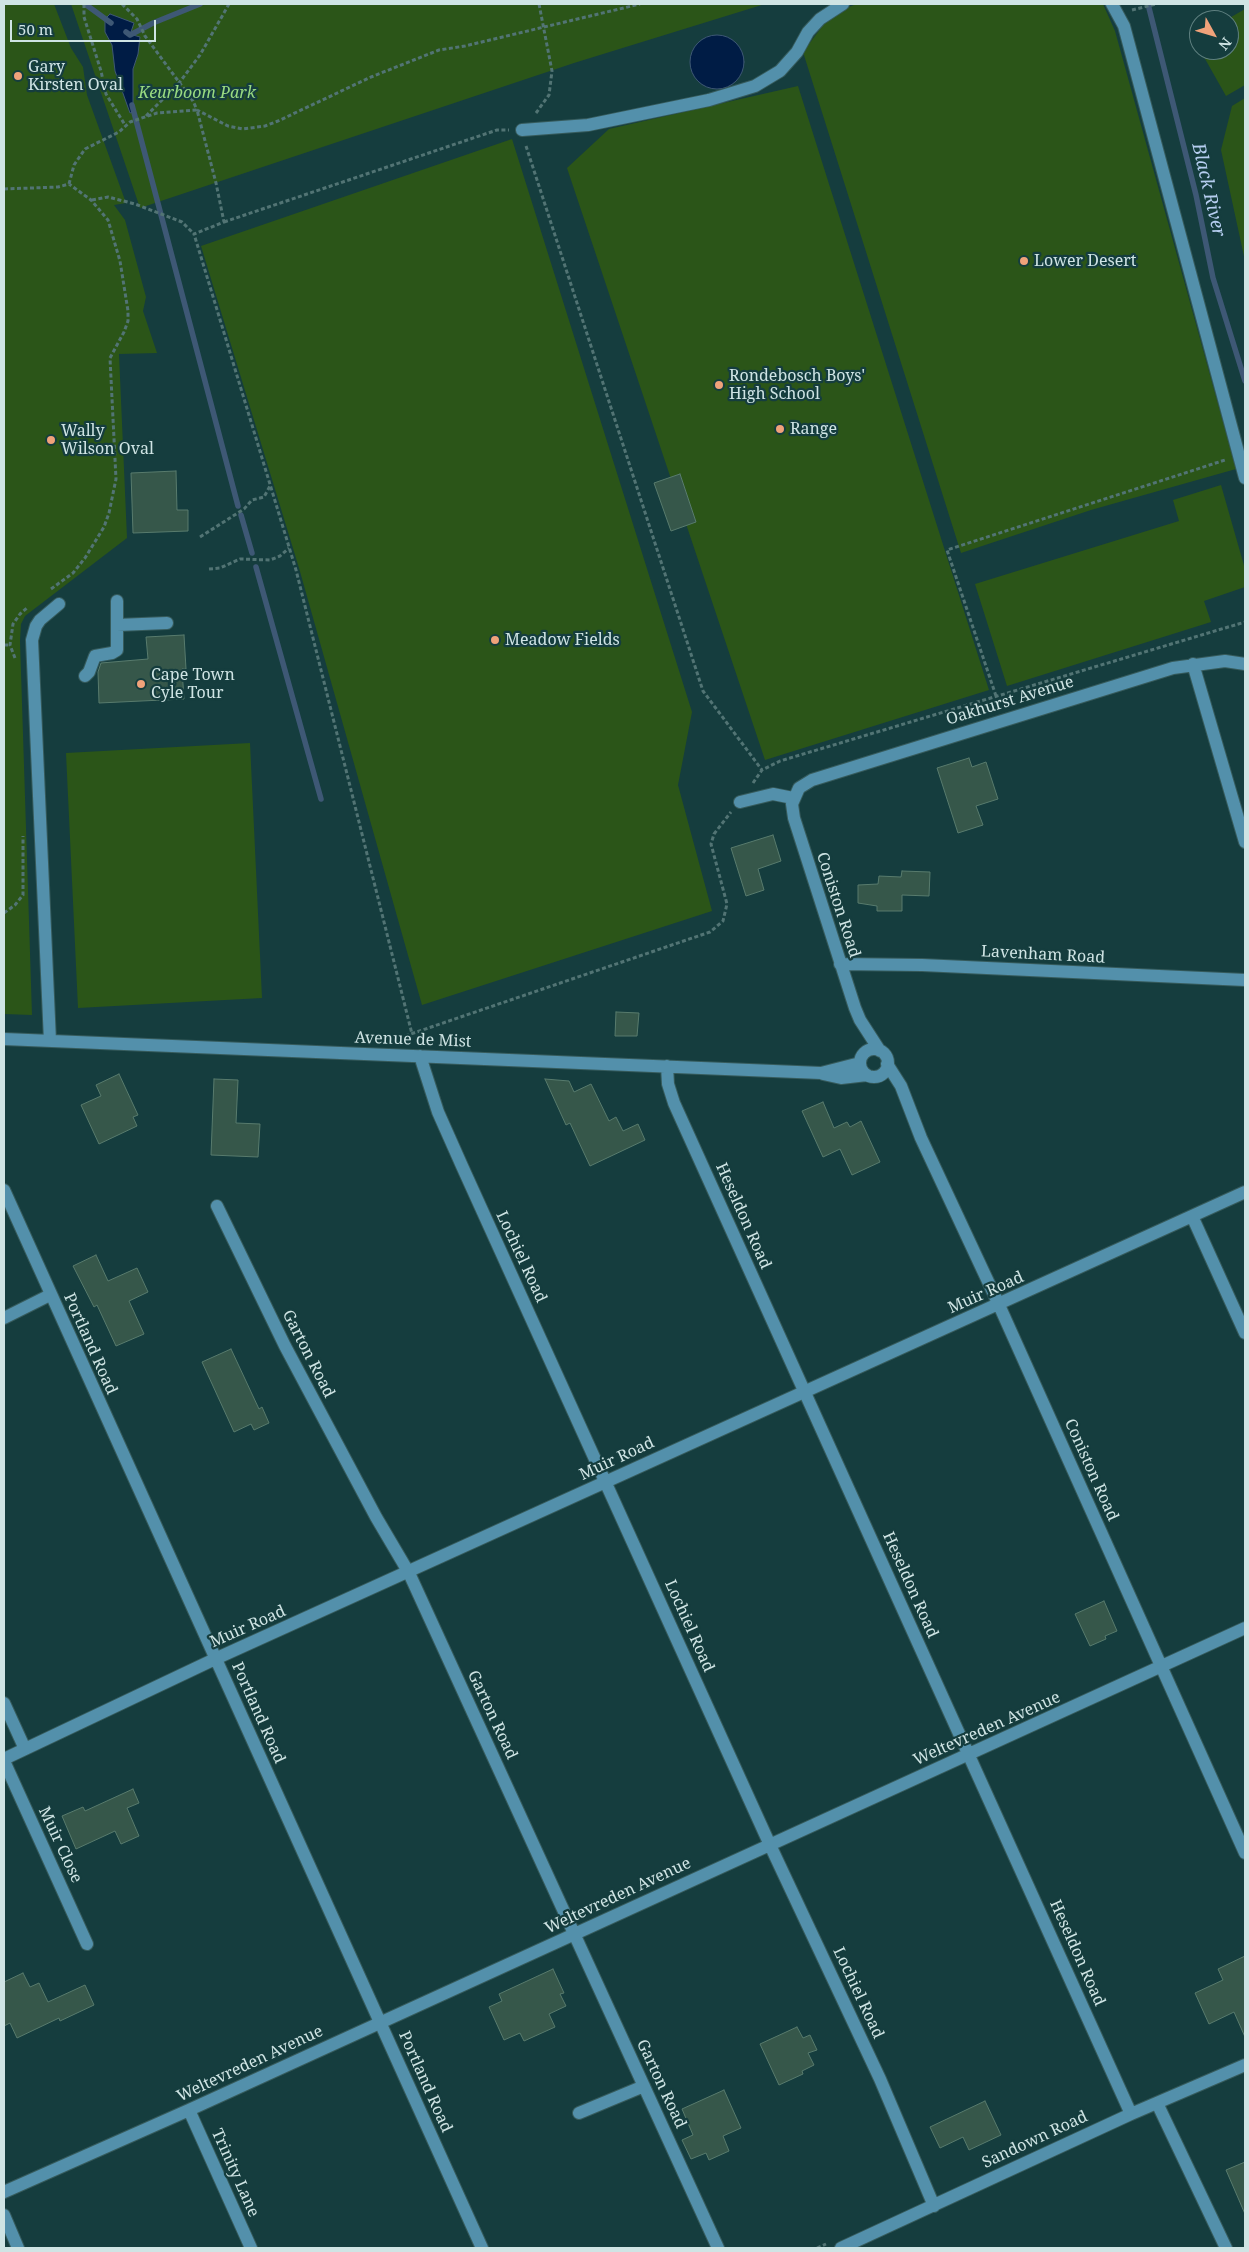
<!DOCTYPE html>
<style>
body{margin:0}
#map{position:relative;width:1249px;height:2252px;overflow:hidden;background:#153d3e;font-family:"Noto Serif",serif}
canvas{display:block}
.frame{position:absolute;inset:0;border:5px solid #cfe4e4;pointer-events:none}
.north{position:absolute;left:1189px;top:10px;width:50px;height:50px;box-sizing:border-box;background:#153d3e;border:1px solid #5f8080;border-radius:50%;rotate:129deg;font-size:14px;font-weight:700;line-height:20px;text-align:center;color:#cfe4e4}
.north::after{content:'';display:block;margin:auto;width:18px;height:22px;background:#f0a27a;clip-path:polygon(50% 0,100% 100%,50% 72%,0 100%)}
.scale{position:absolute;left:10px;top:20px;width:146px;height:22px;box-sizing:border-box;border:2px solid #cfe4e4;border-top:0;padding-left:6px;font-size:15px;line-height:18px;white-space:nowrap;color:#cfe4e4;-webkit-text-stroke:4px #153d3e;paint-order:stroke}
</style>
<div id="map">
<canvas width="1249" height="2252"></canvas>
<div class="frame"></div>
<div class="north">N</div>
<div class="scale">50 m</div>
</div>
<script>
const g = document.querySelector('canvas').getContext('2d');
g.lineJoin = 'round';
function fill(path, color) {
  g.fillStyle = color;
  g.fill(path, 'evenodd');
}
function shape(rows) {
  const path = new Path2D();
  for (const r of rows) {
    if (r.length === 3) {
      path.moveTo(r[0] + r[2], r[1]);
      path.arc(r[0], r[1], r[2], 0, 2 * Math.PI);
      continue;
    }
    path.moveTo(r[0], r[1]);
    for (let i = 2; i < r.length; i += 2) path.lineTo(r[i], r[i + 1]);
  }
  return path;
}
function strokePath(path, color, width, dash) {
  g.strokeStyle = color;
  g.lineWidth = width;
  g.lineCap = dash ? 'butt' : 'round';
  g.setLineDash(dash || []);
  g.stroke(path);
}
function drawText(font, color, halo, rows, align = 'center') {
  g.font = font + ' "Noto Serif",serif';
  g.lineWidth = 4.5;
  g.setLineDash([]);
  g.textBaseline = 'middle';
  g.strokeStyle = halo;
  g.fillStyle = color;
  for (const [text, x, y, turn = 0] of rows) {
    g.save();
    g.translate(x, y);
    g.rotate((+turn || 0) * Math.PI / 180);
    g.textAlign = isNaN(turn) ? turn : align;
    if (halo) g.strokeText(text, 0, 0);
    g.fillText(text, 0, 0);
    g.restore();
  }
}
fill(shape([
 [4,4,54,4,71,48,83,67,87,95,126,203,114,205,125,220,146,297,143,311,157,353,119,354,127,538,25,616,21,624,20,641,32,1015,4,1014],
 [71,4,765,4,574,63,140,208],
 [857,4,1103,4,1115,31,1236,469,1091,510,961,553,803,52,824,24,843,9],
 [1245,9,1245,85,1226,96,1200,50,1229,50,1229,20,1226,20],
 [798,86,989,690,765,760,567,168,609,129],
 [1245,98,1245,261,1221,150,1232,106],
 [512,139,692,712,678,785,712,911,422,1005,299,568,201,246],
 [1221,485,1245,569,1245,587,1204,601,1211,622,1007,686,975,584,1179,521,1173,500],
 [250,743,262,998,78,1008,66,753]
]), '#2b5518');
const water = shape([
 [110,14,134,23,131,32,133,35,140,37,138,54,133,69,133,112,130,113,115,71,112,45,105,32,105,19,110,14],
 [717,62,27]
]);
fill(water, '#001c45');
strokePath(water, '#3e5875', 1);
strokePath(shape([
 [85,4,111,23],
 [1148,4,1196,195,1213,278,1245,381],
 [126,32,130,35,153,23,200,4],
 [132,105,238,506],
 [241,515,252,553],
 [256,567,321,799]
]), '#3e5875', 5.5);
const building = shape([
 [176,471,177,510,188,510,188,531,133,533,131,473,176,471],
 [680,474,696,522,671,531,654,483,680,474],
 [184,635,186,669,182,669,184,699,99,703,98,672,101,663,148,659,146,637,184,635],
 [969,758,972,767,986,762,998,799,976,806,983,825,958,833,937,768,969,758],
 [773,835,781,861,758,869,764,890,746,896,731,848,773,835],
 [902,871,930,872,929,896,902,895,902,911,877,911,877,906,858,903,858,885,878,884,879,876,901,877,902,871],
 [616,1012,639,1013,637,1036,615,1036,616,1012],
 [119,1074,138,1115,133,1117,137,1126,99,1144,81,1105,101,1096,96,1085,119,1074],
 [214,1079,238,1080,236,1123,260,1124,258,1157,211,1155,214,1079],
 [545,1079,569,1081,574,1092,591,1084,609,1121,616,1117,623,1131,638,1124,645,1140,590,1166,570,1123,566,1125,545,1079],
 [823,1102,834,1128,847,1122,850,1127,861,1121,880,1162,852,1175,840,1149,823,1157,802,1111,823,1102],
 [96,1255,108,1281,137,1268,148,1292,129,1301,144,1334,116,1346,97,1305,94,1307,73,1266,96,1255],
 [231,1349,259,1409,262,1407,269,1423,254,1430,251,1424,234,1432,202,1362,231,1349],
 [1104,1601,1117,1631,1105,1636,1106,1639,1090,1646,1075,1614,1104,1601],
 [133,1789,139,1803,127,1808,139,1836,121,1844,115,1831,76,1849,62,1816,83,1807,85,1811,133,1789],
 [1245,1956,1245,2037,1234,2012,1209,2024,1195,1993,1223,1980,1218,1969,1245,1956],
 [553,1969,564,1993,560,1994,566,2006,549,2014,555,2027,524,2041,520,2033,504,2040,489,2007,502,2001,499,1994,553,1969],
 [23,1973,30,1987,39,1983,48,2002,85,1985,94,2005,60,2021,59,2018,17,2038,10,2023,4,2026,4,1982,23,1973],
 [797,2027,803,2038,810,2035,817,2050,808,2053,814,2065,802,2071,803,2074,779,2085,760,2044,797,2027],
 [724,2090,741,2128,723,2136,729,2151,709,2160,706,2153,691,2159,682,2140,693,2135,682,2109,724,2090],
 [985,2101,1001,2135,969,2150,963,2137,940,2148,930,2127,985,2101],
 [1245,2162,1245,2214,1226,2170,1245,2162]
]);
fill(building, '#36574a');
strokePath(building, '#587b6d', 1);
const minor = shape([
 [1112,4,1124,26,1245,478],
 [522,130,588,125,709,100,755,86,780,71,797,52,808,32,820,19,843,4],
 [117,625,167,623],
 [1193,664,1245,842],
 [85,676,89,672,95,656,112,653,117,650,117,601],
 [740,802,773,794,793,798],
 [840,964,922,965,1245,980],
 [4,1039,821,1073,860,1063],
 [50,1041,32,640,36,626,40,620,59,604],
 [874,1063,14],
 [880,1051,860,1020,855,1008,794,818,792,804,799,788,812,780,1173,668,1225,661,1245,664],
 [420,1056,438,1112,462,1166,770,1845,880,2079,934,2206],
 [887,1064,901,1086,921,1138,999,1305,1245,1853],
 [667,1066,668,1084,674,1103,1131,2114],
 [823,1074,841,1078,867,1075],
 [4,1190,482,2248],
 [217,1206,285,1346,376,1517,409,1573,718,2248],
 [1192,1216,1245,1333],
 [4,1318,50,1295],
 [4,1703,25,1749],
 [4,1759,215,1659,1245,1192],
 [4,1761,87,1944],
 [1157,2103,1226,2248],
 [189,2110,251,2248],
 [579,2113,644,2086],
 [4,2192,189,2110,1245,1628],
 [4,2215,18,2248],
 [841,2248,1131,2114,1245,2065]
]);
strokePath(minor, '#365b5c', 14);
strokePath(shape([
 [84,4,84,17,101,71,106,94,125,125],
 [122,4,137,19,145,36,193,101,197,110,228,126,243,129,265,126,278,121,371,77,439,50,465,46,640,4],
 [1132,10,1156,4],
 [536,113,549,95,552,71,539,4],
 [146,116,179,83,200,55,229,4],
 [526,146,703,691,762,770],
 [69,184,74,165,85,149,119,132,130,122,157,113,197,110,216,183,224,222,194,234,296,570,412,1034],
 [4,189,58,187,69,184],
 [92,200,108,197,135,204,182,222,194,234],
 [224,222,497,130,509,130],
 [200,537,244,509,252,500,264,497,270,486],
 [209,569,220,568,240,559,270,560,280,556,289,548],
 [51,589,73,573,85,558,104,527,109,513,116,479,110,358,124,332,128,321,128,311,120,261,108,220,91,200,69,184],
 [4,645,10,645],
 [15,658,10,645,13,624,20,614,28,607],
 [996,696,947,550,1225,460],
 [753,783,762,770,780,761,1245,622],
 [4,913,15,905,23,895,23,836],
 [399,1038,710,932,723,921,727,904,711,844,714,834,731,812],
 [817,2248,826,2244]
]), '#527474', 3, [4, 2.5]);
strokePath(minor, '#5390ab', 12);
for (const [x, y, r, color] of [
 [18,76,5,"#f0a27a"],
 [1024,261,5,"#f0a27a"],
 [719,385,5,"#f0a27a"],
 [780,429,5,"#f0a27a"],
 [51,440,5,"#f0a27a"],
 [495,640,5,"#f0a27a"],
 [141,684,5,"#f0a27a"]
]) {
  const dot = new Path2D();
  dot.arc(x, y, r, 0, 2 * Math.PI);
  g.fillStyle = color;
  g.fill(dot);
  strokePath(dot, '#153d3e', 2);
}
drawText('16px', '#cfe4e4', '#153d3e', [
 ["Gary",28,67],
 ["Kirsten Oval",28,85],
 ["Lower Desert",1034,261],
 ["Rondebosch Boys'",729,376],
 ["High School",729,394],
 ["Range",790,429],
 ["Wally",61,431],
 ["Wilson Oval",61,449],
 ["Meadow Fields",505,640],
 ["Cape Town",151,675],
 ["Cyle Tour",151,693]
], 'left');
drawText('italic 16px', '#99da81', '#153d3e', [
 ["Keurboom Park",197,93]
]);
drawText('16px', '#cfe4e4', '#153d3e', [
 ["Oakhurst Avenue",1010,701,-17],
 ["Coniston Road",838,905,72],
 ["Lavenham Road",1043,955,3],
 ["Avenue de Mist",413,1040,2],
 ["Heseldon Road",743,1216,66],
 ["Lochiel Road",521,1257,65],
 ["Muir Road",986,1293,-24],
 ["Portland Road",90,1344,66],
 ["Garton Road",308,1354,63],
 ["Muir Road",617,1459,-25],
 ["Coniston Road",1091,1470,66],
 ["Heseldon Road",910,1585,66],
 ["Lochiel Road",689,1626,66],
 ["Muir Road",248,1627,-24],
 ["Portland Road",258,1713,66],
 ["Garton Road",492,1715,65],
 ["Weltevreden Avenue",987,1729,-24],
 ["Muir Close",60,1845,65],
 ["Weltevreden Avenue",618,1896,-25],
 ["Heseldon Road",1077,1953,66],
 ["Lochiel Road",858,1993,65],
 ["Weltevreden Avenue",250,2064,-25],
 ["Portland Road",425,2082,66],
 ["Garton Road",661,2084,65],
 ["Sandown Road",1035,2140,-25],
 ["Trinity Lane",235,2173,66]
]);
drawText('italic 18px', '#b6cef0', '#153d3e', [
 ["Black River",1208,190,77]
]);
</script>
